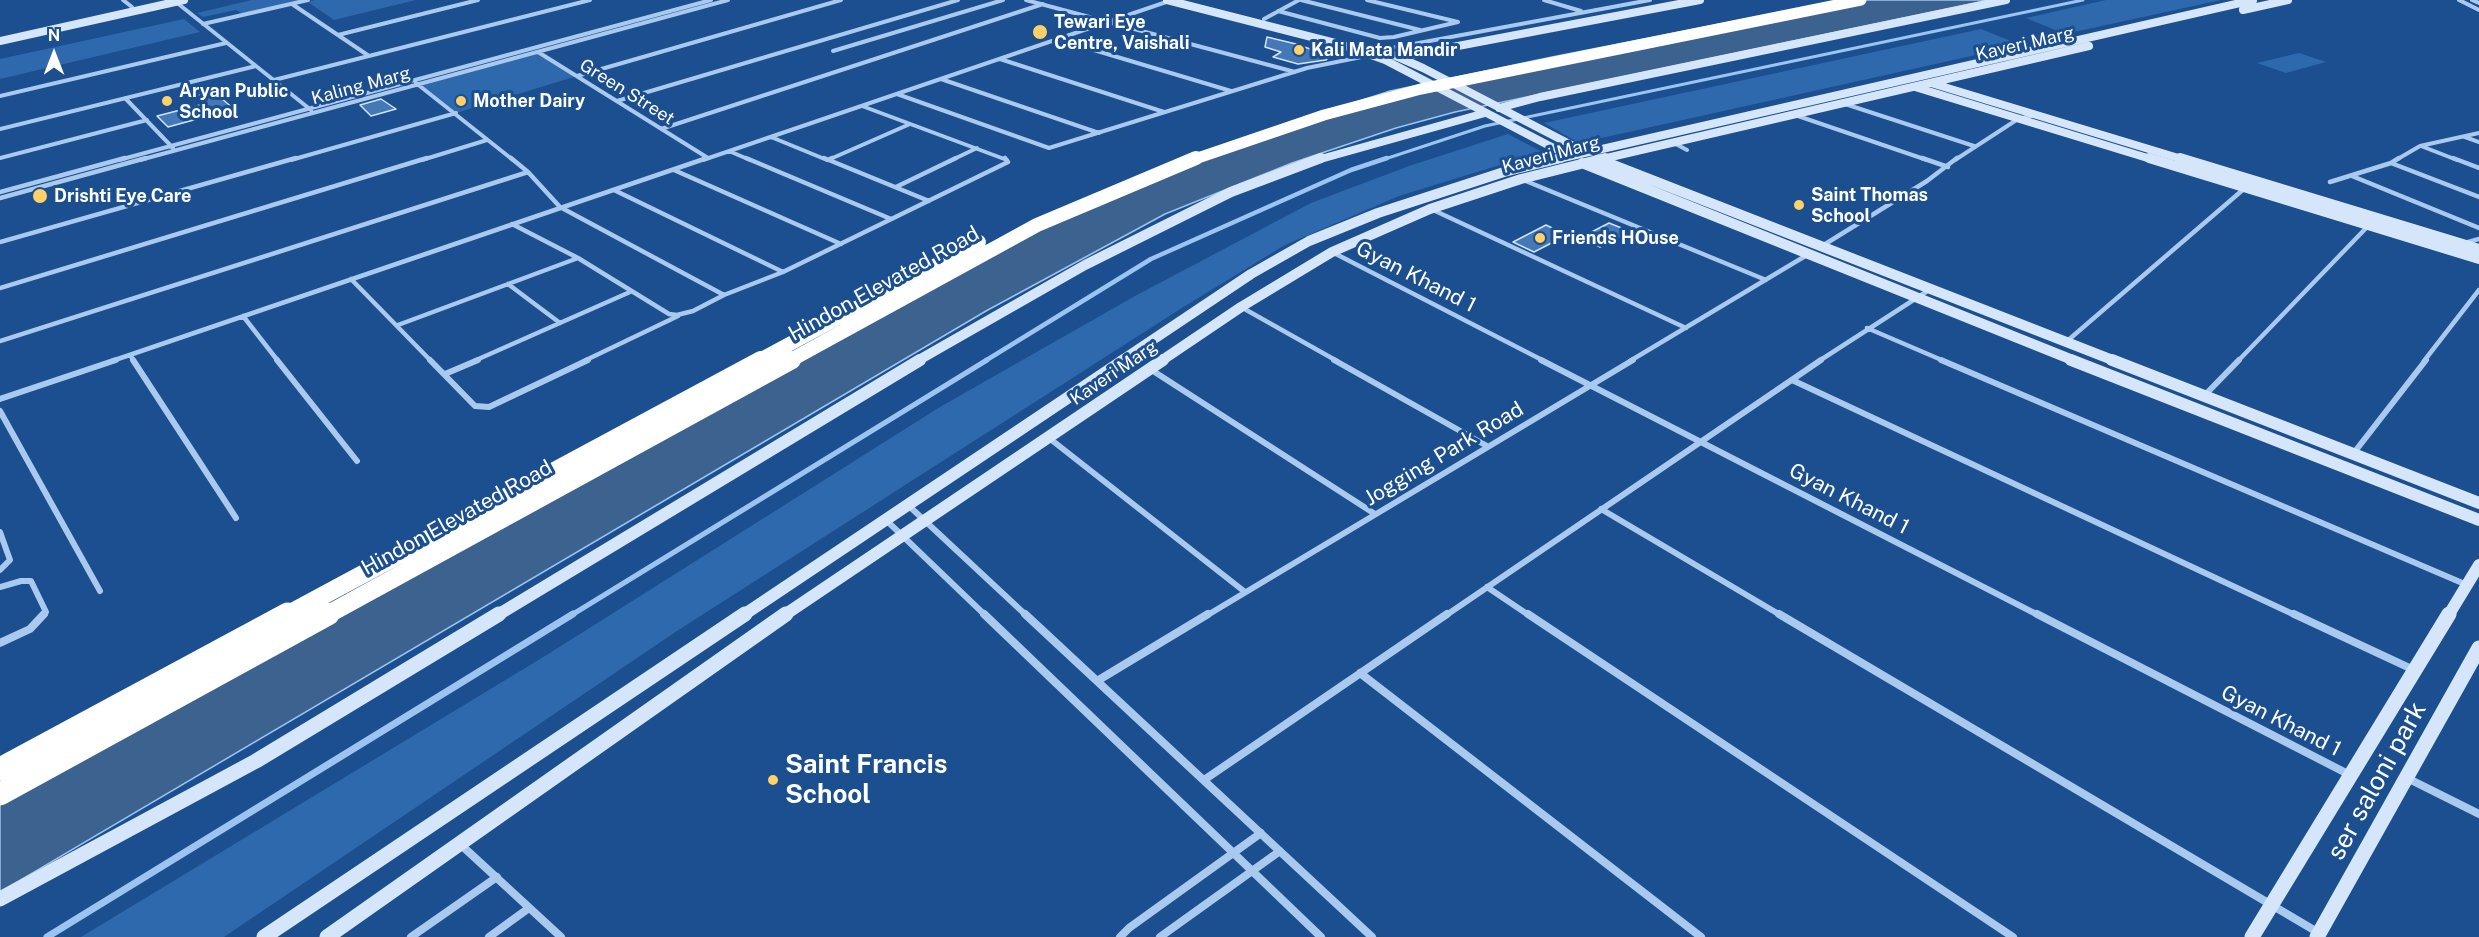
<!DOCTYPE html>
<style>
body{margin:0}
#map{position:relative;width:2479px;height:937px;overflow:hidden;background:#1b4f8f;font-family:"Public Sans",sans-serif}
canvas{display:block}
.north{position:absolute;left:24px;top:24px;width:60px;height:60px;-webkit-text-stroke:4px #1b4f8f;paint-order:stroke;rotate:0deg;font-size:16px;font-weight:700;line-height:24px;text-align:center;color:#fff}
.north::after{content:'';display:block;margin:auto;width:21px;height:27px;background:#fff;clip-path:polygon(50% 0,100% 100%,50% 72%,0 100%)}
</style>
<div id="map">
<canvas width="2479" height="937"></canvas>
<div class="north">N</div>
</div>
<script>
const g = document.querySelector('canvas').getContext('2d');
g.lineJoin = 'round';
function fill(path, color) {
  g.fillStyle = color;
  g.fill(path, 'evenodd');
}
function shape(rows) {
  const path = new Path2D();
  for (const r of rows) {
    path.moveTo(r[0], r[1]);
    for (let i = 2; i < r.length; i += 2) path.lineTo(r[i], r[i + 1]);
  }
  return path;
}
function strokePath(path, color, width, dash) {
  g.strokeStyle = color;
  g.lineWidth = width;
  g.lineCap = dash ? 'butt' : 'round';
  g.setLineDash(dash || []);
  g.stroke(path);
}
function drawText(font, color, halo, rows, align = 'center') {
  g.font = font + ' "Public Sans",sans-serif';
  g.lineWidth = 6;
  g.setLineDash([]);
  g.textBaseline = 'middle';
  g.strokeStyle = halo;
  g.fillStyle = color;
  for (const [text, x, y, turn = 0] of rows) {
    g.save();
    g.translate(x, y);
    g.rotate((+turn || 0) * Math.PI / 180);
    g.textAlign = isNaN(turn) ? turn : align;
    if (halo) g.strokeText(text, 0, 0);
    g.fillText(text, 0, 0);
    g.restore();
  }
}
fill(shape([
 [252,0,303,0,243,14,236,10,203,17,197,13],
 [315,0,416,0,334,20,308,2],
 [2106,0,2221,0,2065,34,2026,18],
 [184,19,200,32,0,79,0,59],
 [1981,29,2021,45,1579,143,1544,123],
 [538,52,577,76,456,113,418,84],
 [2299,53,2326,62,2286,73,2257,63],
 [1508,134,1542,152,1399,196,1285,245,1185,306,677,631,224,937,81,937,545,656,940,407,1135,296,1311,203,1409,166]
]), '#2e69ad');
const water = shape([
 [1842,0,1989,0,1455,112,1396,128,1292,163,1165,214,986,311,0,892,0,790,771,366,974,251,1200,153,1390,91,1552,57,1842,0]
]);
fill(water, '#3c6290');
strokePath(water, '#9cc4f0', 1.5);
strokePath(shape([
 [1382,160,1485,126,2083,0]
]), '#9cc4f0', 3);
strokePath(shape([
 [985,361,1151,259,1351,170,1387,158]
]), '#9cc4f0', 4.5);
strokePath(shape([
 [570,616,987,360]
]), '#9cc4f0', 5);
strokePath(shape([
 [47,937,573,614]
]), '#9cc4f0', 7);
const building = shape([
 [1267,37,1296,44,1330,56,1326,60,1298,64,1273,57,1281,52,1265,47,1267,37],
 [214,92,234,109,168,127,157,116,204,104,196,96,214,92],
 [381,99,396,109,371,116,360,105,381,99],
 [1609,223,1629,231,1600,247,1580,238,1609,223],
 [1546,225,1567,235,1534,252,1513,242,1546,225]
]);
fill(building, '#4478b7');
strokePath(building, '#cfe3fa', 1.5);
strokePath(shape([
 [123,0,132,7],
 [1026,0,1295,72],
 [1301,0,1420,30],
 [1544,0,1581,11],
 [2459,0,2479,10],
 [2472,0,2479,3],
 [176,2,311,110],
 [292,4,369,56],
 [1278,11,1380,38,1394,37,1458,22,1367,0],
 [1264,19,1299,0],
 [203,24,308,0],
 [338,35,478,0],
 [1057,39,1231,91],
 [1381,50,1650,0],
 [833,51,1003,0],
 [538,52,708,158],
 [1000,59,1164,112],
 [577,76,841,0],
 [941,79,1099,133],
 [274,80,590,0],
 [416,83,513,160],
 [897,94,1049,148,1307,68,1371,55],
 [0,96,226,43],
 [125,98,173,148],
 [617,101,958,0],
 [1842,103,1974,146],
 [862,106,1007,160],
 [1795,115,1927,160],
 [0,129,256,66],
 [661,129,1043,4],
 [771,137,827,160],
 [2465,137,2479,142],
 [1672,142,1687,150],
 [2421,146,2457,160],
 [729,151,750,160],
 [0,158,147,120],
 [119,160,711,0],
 [140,160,728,0],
 [291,160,456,113],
 [422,160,487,140],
 [703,160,1169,1],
 [828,160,910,124],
 [952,160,977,148],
 [1955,160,2018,119,2035,115],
 [2396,160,2420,146,2479,133]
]), '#a9c9ee', 4);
strokePath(shape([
 [511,158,528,172,560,207,724,295],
 [746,158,891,219],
 [824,158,929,201],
 [1922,158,1948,167],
 [2453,158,2479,168],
 [828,160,832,158],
 [2391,163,2479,197],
 [674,170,841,244],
 [2352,176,2479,228],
 [1521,179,1766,280],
 [2330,182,2391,163,2399,158],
 [896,187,956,158],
 [614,190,783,272],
 [0,192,125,158],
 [0,198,146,158],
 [1431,209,1686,328],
 [512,224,578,258,669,314,677,315,693,311,724,295,783,272,1008,162,1005,158],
 [0,242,296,158],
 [2465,243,2479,239],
 [1822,246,1927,181,1957,158],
 [1332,252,1544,361],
 [351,279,431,361],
 [508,284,560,323],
 [0,288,427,158],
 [1241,307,1337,361],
 [243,316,278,361],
 [398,325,578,258],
 [1867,328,1944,361],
 [0,341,528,172],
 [2066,342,2245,188],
 [130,355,134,361],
 [112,361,707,158],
 [474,361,630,292],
 [584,361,678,316],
 [1630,361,1807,255],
 [1819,361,1929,290],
 [2238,361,2369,225],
 [2424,361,2479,290]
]), '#a9c9ee', 4.5);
strokePath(shape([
 [133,360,236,518],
 [277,360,357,461],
 [430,360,475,406,489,407,588,360],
 [1334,360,1487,446],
 [1541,360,2040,616],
 [1941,360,2467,585],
 [1150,369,1375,514],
 [445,374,478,360],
 [1792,380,2297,616],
 [2204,396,2239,360],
 [0,399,116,360],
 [0,411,100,591],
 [1049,438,1245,592],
 [2353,454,2426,360],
 [909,506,1027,616],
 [1601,509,1782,616],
 [887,521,986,616],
 [0,532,10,560,0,570],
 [0,587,21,581,31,581,46,612,43,616],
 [1487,587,1530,616],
 [1206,616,1633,360],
 [1445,616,1821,360]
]), '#a9c9ee', 6);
strokePath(shape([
 [984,614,1321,937],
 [1025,614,1372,937],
 [1528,614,2013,937],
 [1779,614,2319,933],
 [2037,614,2350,775],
 [2294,614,2414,670],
 [0,643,30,629,44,614],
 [1360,673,1701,937],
 [1097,681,1208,614],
 [2407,778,2479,814],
 [1204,780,1447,614],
 [460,844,561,937],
 [411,937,497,877],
 [489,937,529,908],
 [1120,937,1129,928,1261,833],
 [1160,937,1280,851]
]), '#a9c9ee', 8);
strokePath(shape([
 [1167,0,1343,45,1385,60,1569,156],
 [2243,10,2288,0],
 [0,41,184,0],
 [1391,54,1423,68,1585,152],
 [1400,57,1700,0],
 [1931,83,2185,160],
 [1915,87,2154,160],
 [1499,108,1540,97,2006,0],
 [1317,160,1485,113],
 [1554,160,2253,0],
 [1598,160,2089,46]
]), '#d6e6fa', 8);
strokePath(shape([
 [2149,158,2479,259],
 [2180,158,2479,249],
 [1598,159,2115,361],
 [1582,163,2075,361],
 [917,361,1085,265,1231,192,1321,158],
 [1121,361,1251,274,1309,241,1378,213,1504,172,1561,158],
 [1161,361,1241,307,1332,252,1430,209,1521,179,1605,158]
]), '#d6e6fa', 10);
strokePath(shape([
 [2071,360,2479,520],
 [2112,360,2479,503],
 [496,616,920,360],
 [742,616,1124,360],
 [783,616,1163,360],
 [2448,616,2479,565]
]), '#d6e6fa', 12);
strokePath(shape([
 [0,899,256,761,499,614],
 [264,937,745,614],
 [327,937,786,614],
 [2252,937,2449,614],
 [2317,937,2479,648]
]), '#d6e6fa', 15);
strokePath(shape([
 [1192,160,1324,115,1421,89,1861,0]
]), '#fff', 11);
strokePath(shape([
 [758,361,979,242],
 [789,361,1037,225,1196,158]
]), '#fff', 14);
strokePath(shape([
 [285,616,761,360],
 [325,616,792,360]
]), '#fff', 18);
strokePath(shape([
 [0,769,288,614],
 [0,794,328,614]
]), '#fff', 23);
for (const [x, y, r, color] of [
 [1040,32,8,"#ffd166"],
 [1299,50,6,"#ffd166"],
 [167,101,6,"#ffd166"],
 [461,101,6,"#ffd166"],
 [40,196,8,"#ffd166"],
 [1799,205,6,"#ffd166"],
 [1540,238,6,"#ffd166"],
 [773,780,6,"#ffd166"]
]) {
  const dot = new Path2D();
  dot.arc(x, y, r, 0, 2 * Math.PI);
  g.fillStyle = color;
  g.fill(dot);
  strokePath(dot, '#1b4f8f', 2);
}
drawText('bold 18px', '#fff', '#1b4f8f', [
 ["Tewari Eye",1054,22],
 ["Centre, Vaishali",1054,43],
 ["Kali Mata Mandir",1311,50],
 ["Aryan Public",179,91],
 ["School",179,112],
 ["Mother Dairy",473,101],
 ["Saint Thomas",1811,195],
 ["School",1811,216],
 ["Drishti Eye Care",54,196],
 ["Friends HOuse",1552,238]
], 'left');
drawText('18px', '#fff', '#1b4f8f', [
 ["Kaveri Marg",2025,44,-13],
 ["Kaling Marg",361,86,-15],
 ["Green Street",627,92,32],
 ["Kaveri Marg",1551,155,-15],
 ["Kaveri Marg",1114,373,-34]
]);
drawText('21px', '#fff', '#1b4f8f', [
 ["Gyan Khand 1",1416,277,27],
 ["Hindon Elevated Road",884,284,-29],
 ["Jogging Park Road",1444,454,-31],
 ["Gyan Khand 1",1849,499,27],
 ["Hindon Elevated Road",457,518,-29],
 ["Gyan Khand 1",2281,721,27]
]);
drawText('bold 26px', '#fff', '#1b4f8f', [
 ["Saint Francis",785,765],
 ["School",785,795]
], 'left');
drawText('26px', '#fff', '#1b4f8f', [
 ["ser saloni park",2377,781,-61]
]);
</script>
